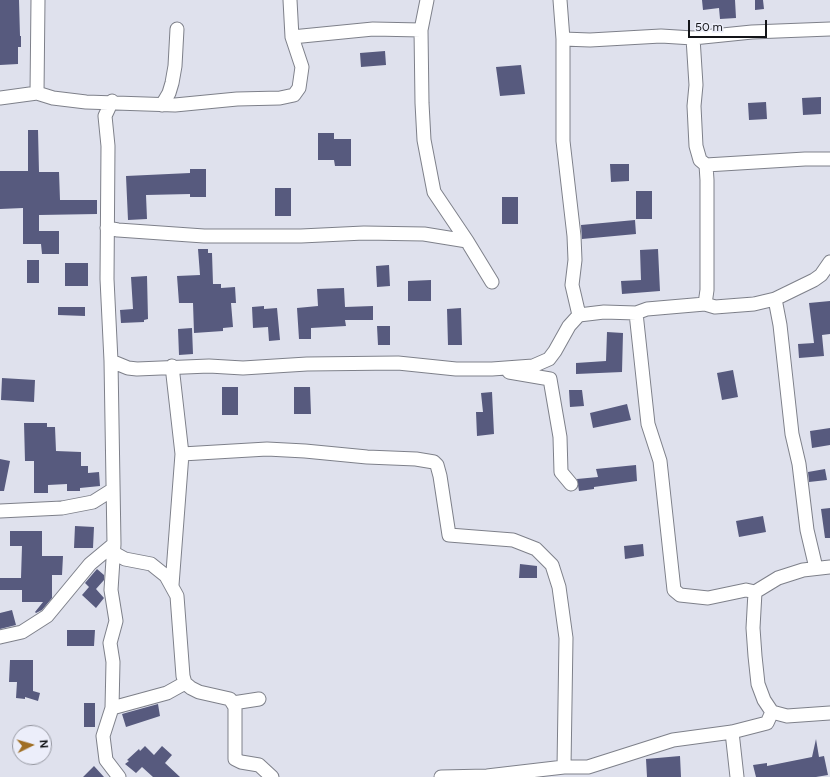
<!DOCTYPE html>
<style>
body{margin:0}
#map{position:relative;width:830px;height:777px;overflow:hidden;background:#dfe1ed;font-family:Figtree,sans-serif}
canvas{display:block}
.north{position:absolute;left:12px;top:725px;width:40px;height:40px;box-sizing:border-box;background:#eceefa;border:1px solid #9597a0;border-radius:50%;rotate:85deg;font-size:11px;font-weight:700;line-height:16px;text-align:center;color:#131418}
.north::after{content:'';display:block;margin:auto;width:14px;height:18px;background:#a06f24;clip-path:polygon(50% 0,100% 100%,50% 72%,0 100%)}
.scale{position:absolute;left:688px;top:20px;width:79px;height:18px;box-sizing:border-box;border:2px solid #131418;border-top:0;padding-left:5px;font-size:12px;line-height:14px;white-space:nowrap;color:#131418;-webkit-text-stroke:3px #eceefa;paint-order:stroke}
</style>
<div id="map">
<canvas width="830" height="777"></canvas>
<div class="north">N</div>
<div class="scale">50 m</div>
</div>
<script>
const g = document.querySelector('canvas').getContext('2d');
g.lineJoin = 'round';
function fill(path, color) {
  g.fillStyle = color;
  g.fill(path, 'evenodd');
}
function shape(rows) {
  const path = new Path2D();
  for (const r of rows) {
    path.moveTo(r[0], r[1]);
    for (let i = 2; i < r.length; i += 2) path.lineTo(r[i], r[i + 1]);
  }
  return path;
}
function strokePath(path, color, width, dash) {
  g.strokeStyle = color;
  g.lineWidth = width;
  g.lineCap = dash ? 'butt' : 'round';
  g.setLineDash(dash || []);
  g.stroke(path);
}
fill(shape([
 [0,0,19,0,20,36,21,36,21,47,18,47,18,64,0,65],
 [702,0,735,0,736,18,720,19,719,8,703,10],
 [755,0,763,0,764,9,755,10],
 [385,51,386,65,361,67,360,53],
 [521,65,525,94,500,96,496,67],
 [821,97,821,114,803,115,802,98],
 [766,102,767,119,749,120,748,103],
 [28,130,38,130,39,172,59,172,60,200,97,200,97,214,39,215,39,231,59,231,59,254,42,254,41,244,23,244,23,208,0,209,0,171,28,171],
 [318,133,334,133,334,139,351,139,351,166,335,166,334,160,318,160],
 [610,164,629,164,629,181,611,182],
 [190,169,206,169,206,197,190,197,190,194,146,195,147,219,128,220,126,176,190,173],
 [275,188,291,188,291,216,275,216],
 [636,191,652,191,652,219,636,219],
 [502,197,518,197,518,224,502,224],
 [635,220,636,234,582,239,581,225],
 [198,249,208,249,208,253,212,253,213,284,221,284,221,288,235,287,236,303,231,303,233,327,223,328,223,331,194,333,193,303,179,303,177,276,200,275],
 [658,249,660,291,622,294,621,281,641,280,640,250],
 [27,260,39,260,39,283,27,283],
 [65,263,88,263,88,286,65,286],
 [389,265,390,286,377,287,376,266],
 [147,276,148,319,144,320,144,322,121,323,120,310,133,309,131,277],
 [431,280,431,301,408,301,408,281],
 [344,288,345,307,373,306,373,320,345,320,346,326,311,328,311,339,299,339,297,308,318,306,317,289],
 [830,301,830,334,822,335,824,356,799,358,798,344,814,343,809,303],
 [264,306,264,309,277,308,280,340,269,341,268,327,253,328,252,307],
 [58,307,85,307,85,316,58,315],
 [461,308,462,345,448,345,447,309],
 [377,326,390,326,390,345,378,345],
 [192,328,193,354,179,355,178,329],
 [607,332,623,333,622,372,576,374,576,363,606,361],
 [733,370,738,397,722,400,717,373],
 [2,378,35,380,34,402,1,400],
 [222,387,238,387,238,415,222,415],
 [294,387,310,387,311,414,294,414],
 [569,390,582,390,584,406,570,407],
 [492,392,494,434,477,436,476,412,483,412,481,393],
 [627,404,631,420,593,428,590,413],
 [24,423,47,423,47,427,55,427,56,451,81,452,81,466,88,466,88,473,99,472,100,486,80,488,80,491,67,491,67,484,48,485,48,493,34,493,34,461,25,461],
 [830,428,830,445,812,448,810,431],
 [0,459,10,461,4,491,0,491],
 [636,465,637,481,594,487,594,489,579,491,577,479,598,477,596,469],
 [825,469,827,480,809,482,808,472],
 [830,508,830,538,825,538,821,509],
 [763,516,766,532,739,537,736,521],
 [75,526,94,527,93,548,74,548],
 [10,531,42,531,42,556,63,556,62,575,52,575,52,598,42,610,36,613,35,612,43,602,22,602,22,590,0,590,0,578,21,578,22,546,10,546],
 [643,544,644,556,625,559,624,546],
 [520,564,537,566,537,578,519,578],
 [97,569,104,575,104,580,96,589,104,598,96,608,82,595,89,587,85,583],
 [12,610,16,625,0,629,0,613],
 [67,630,95,630,94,646,67,646],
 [10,660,33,660,33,691,40,693,38,701,25,697,25,699,16,698,17,682,9,682],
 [84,703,95,703,95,727,84,727],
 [158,704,160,716,126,727,122,714],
 [816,739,819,757,824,756,828,775,816,777,756,777,753,765,767,763,767,766,812,757],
 [145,746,154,755,162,746,172,755,165,763,180,777,153,777,142,767,136,773,125,764,129,761,127,760,139,749,140,751],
 [680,756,681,777,647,777,646,759],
 [94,766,104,777,83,777]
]), '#575a7e');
const street = shape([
 [427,0,421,30,422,103,424,140,434,192,467,241,492,282],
 [560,0,563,39,563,141,574,236,575,260,572,285,579,315],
 [292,37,373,29,421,30],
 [693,38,696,85,694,106,696,146,700,160,706,165,707,180,707,290,705,304],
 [563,39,590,40,661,36,693,38,752,32,830,29],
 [37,93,38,0],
 [0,98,37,93,53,98,86,102,175,105,237,99,280,98,294,95,299,88,302,67,292,37,290,0],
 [112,101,105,116,108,146,107,279,111,361,114,544,111,590,116,621,110,643,113,662,112,708,103,736,106,760,119,777],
 [162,105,169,93,172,83,175,66,177,29],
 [706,165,805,159,830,159],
 [107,228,118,230,204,236,301,236,364,233,424,234,467,241],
 [775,299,780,325,792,434,799,464,807,530,816,568],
 [636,313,648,424,660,461,674,590,680,595,708,598,746,590,755,592,778,578,803,570,830,567],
 [111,361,128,368,137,369,209,366,243,368,307,364,398,363,456,369,492,369,533,366,549,359,555,351,569,326,579,315,604,312,636,313,647,309,705,304,715,307,754,304,775,299,814,280,821,275,830,262],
 [172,366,182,454,172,585],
 [509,372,550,379,560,437,561,472,571,484],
 [182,454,267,449,305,451,367,457,416,459,434,462,437,465,440,476,449,535,513,540,536,549,552,565,559,587,566,638,564,767],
 [0,511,62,508,93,502,112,490],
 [114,553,125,559,151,564,166,576,177,596,183,676,185,683,191,688,199,692,230,699,235,707,235,759,241,762,259,765,272,777],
 [755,592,753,628,755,656,758,684,764,700,772,712,787,716,830,713],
 [0,637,22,632,47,616,90,564,114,544],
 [233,703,259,699],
 [112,708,167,693,185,683],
 [732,732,737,777],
 [441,777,487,776,564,767,588,767,673,740,732,732,767,723,772,712]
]);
strokePath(street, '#7e808a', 15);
strokePath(street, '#fff', 13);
</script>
